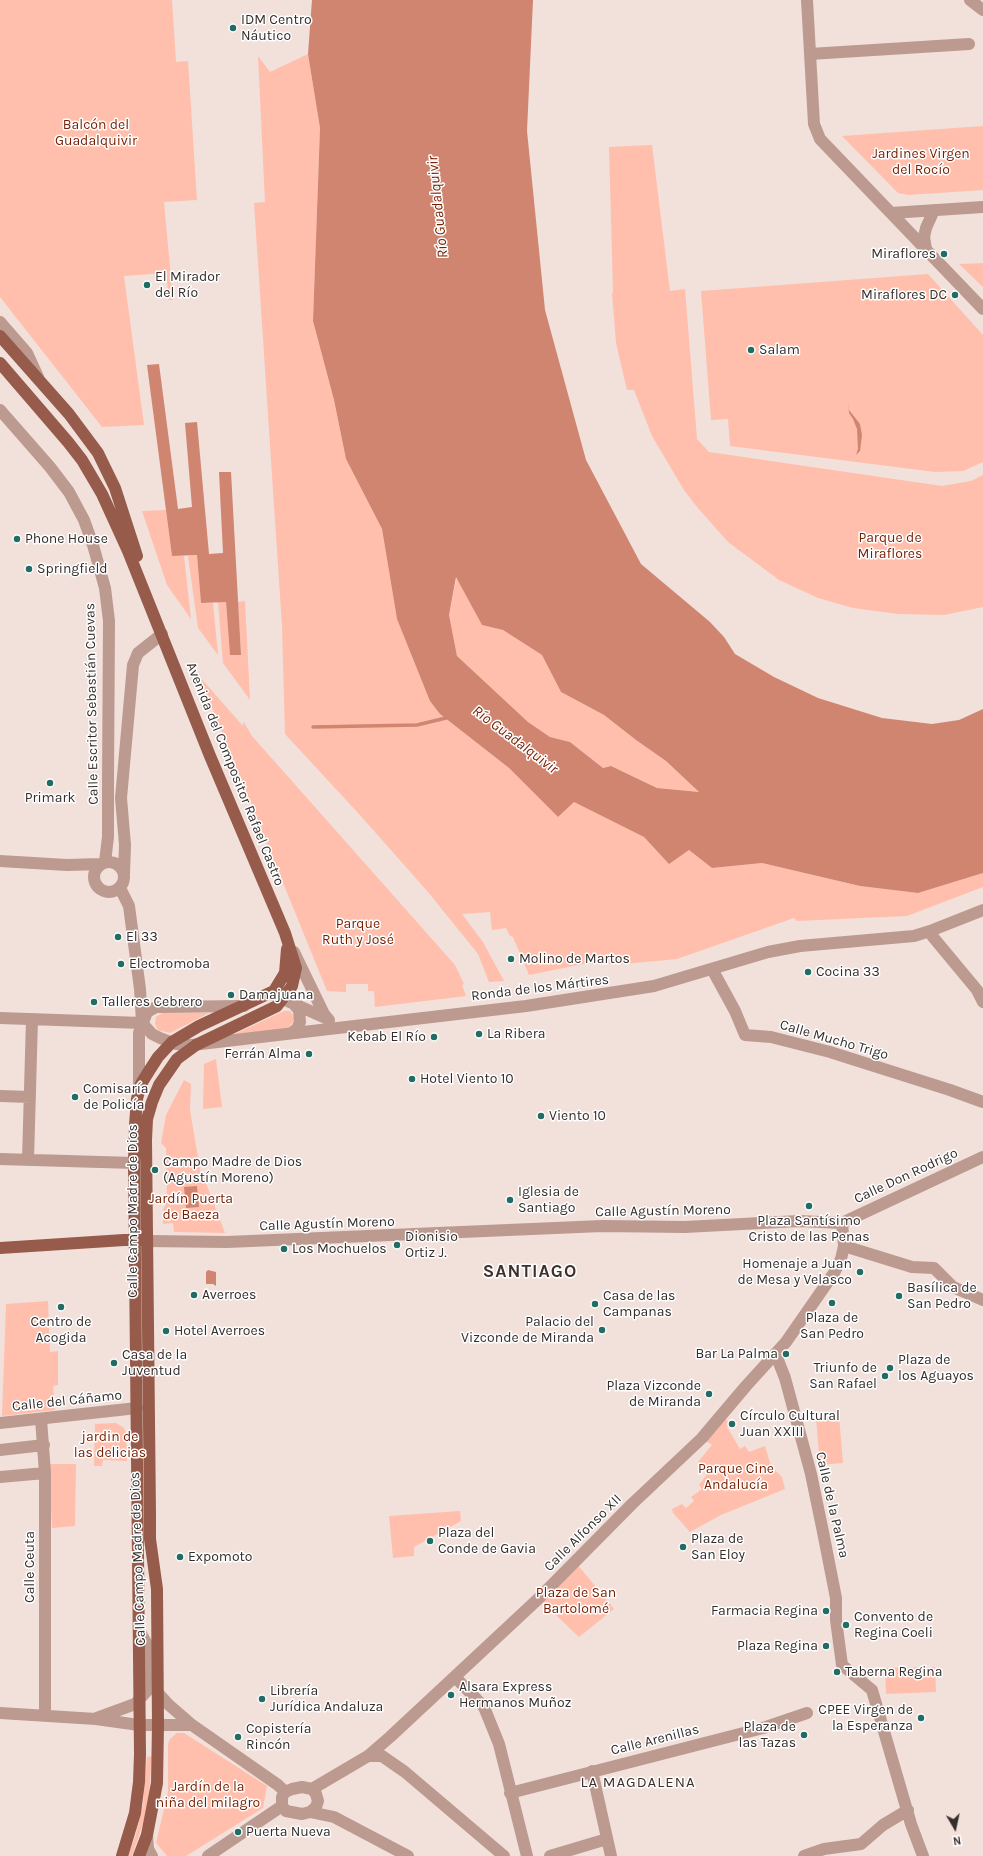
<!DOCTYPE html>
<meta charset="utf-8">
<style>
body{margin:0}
#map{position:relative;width:983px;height:1856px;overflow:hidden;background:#f2e0db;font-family:Karla,sans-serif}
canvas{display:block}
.north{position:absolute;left:935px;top:1808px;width:40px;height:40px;-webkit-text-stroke:3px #fff;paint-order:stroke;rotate:171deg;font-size:11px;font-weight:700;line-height:16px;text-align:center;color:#332d2b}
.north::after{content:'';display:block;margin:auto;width:14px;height:18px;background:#332d2b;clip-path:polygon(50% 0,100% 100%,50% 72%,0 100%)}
</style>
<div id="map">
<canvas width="983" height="1856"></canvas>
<div class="north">N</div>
</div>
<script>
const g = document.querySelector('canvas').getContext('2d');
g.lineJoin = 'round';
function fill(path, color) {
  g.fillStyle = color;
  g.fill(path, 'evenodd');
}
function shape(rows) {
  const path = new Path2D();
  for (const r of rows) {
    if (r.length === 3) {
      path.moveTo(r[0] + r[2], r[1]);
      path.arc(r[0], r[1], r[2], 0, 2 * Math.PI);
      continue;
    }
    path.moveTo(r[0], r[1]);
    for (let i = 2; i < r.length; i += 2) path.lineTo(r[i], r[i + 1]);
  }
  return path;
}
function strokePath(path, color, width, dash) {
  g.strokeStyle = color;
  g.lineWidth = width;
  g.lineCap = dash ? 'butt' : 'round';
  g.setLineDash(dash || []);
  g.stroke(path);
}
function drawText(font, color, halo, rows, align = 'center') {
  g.font = font + ' Karla,sans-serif';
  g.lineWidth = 3;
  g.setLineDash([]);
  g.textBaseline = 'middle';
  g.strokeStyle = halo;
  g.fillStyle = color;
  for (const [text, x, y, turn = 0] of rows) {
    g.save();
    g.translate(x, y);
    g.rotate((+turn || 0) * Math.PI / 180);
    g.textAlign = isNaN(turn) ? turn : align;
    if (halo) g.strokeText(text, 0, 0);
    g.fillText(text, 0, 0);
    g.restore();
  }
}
fill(shape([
 [0,0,172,0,176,62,188,61,197,200,164,202,173,300,169,300,166,273,124,276,144,425,102,427,0,297],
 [308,54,320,128,313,321,334,400,346,459,382,529,397,619,440,714,509,768,558,817,574,802,644,837,669,863,689,850,712,868,762,863,860,886,918,893,983,873,983,887,907,916,797,921,794,918,677,959,624,964,583,964,529,975,513,937,510,936,506,928,492,930,490,912,462,914,483,942,504,981,489,982,478,954,428,892,359,814,285,734,282,626,254,203,265,202,258,56,270,72],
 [983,126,983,190,908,195,898,193,842,136],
 [652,145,670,291,685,289,697,439,709,452,942,486,971,481,983,475,983,607,944,615,898,614,853,608,818,598,779,580,728,542,697,507,684,490,652,436,634,390,627,390,616,343,614,317,612,294,613,292,609,147],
 [983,263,983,287,959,264],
 [928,274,983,335,983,462,963,471,935,472,730,446,728,419,711,420,701,291],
 [166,510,172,556,184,556,191,619,167,585,142,511],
 [197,555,201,603,213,603,218,655,198,628,188,556],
 [457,576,482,625,503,630,542,655,561,692,604,715,636,740,666,761,699,792,657,788,611,766,603,768,570,742,550,737,528,722,457,656,449,615],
 [245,601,250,700,223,663,218,602,226,602,230,655,237,655,241,654,238,602],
 [199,676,243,726,243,721,252,736,455,965,464,984,462,985,466,996,375,1007,374,991,368,991,368,984,346,984,346,992,327,991],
 [284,1011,290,1011,294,1017,294,1021,287,1029,235,1034],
 [162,1013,209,1013,170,1033,158,1030,155,1024,156,1017],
 [216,1059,222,1107,203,1109,204,1064],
 [184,1080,191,1084,190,1110,201,1175,204,1178,225,1233,174,1232,173,1223,163,1224,163,1210,167,1202,166,1148,161,1143,166,1115],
 [48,1301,50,1352,58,1351,58,1385,53,1386,55,1410,2,1416,6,1304],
 [839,1416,843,1463,820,1465,816,1418],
 [723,1417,730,1423,727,1427,740,1449,745,1446,749,1452,765,1446,771,1466,782,1477,785,1489,721,1515,690,1532,673,1513,672,1509,682,1504,686,1508,694,1501,691,1497,702,1489,699,1485,708,1473,698,1462,712,1445,702,1438],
 [116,1423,124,1428,126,1434,127,1461,103,1460,102,1466,94,1466,95,1424],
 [49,1464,76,1464,75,1526,52,1528],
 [460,1511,461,1521,414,1547,414,1556,393,1558,389,1516],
 [577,1564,614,1609,579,1637,541,1601],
 [935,1667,936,1692,886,1694,885,1668],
 [177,1733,184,1733,267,1786,263,1808,186,1856,167,1856,156,1843,168,1792,168,1744,170,1739],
 [152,1756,149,1793,144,1821,132,1856,128,1856,136,1834,143,1804,147,1757]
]), '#ffbfac');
fill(shape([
 [312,0,533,0,527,131,545,310,586,460,641,564,710,622,724,637,735,654,774,677,818,698,882,718,932,724,959,720,983,709,983,873,918,893,860,886,762,863,712,868,689,850,669,864,644,837,574,802,558,817,509,768,440,714,430,701,397,619,382,529,346,459,334,400,313,321,320,128,308,54],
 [456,577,482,625,503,630,542,655,561,692,604,715,636,740,666,761,699,792,657,788,611,766,603,768,570,742,550,737,528,722,457,656,449,615],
 [159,364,178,509,192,507,185,423,197,422,209,554,223,553,219,472,231,472,241,655,230,655,226,602,201,603,197,555,172,556,147,365],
 [848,400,849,410,860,424,862,435,860,451,856,455,858,449,857,429,853,419,849,413],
 [197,1186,199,1207,186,1208,184,1187],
 [208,1270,216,1272,216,1286,213,1284,206,1284,206,1272]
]), '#cf8570');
strokePath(shape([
 [313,727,417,725,450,717]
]), '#cf8570', 3.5);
strokePath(shape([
 [807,0,814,124,820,139,983,309],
 [970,0,983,10],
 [810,54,969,44],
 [891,213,983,207],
 [926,249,924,237,926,228,934,210],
 [0,322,27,353,38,377],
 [0,410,50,467,69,492,84,520,93,545,105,588,109,621,108,781,108,837,105,862],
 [0,861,67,865,101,864],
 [109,877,15],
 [124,874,125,845,121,798,133,665,138,653,162,634],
 [120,888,129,906,140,989,142,1022],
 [930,931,933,937,977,990,983,1002],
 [294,952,324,1014,329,1020],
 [712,969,735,1011,745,1035,771,1037,830,1052,950,1090,983,1102],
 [274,995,328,1019],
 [0,1018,142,1023],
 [142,1023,152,1034,160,1038,176,1044,192,1045,526,1006,654,986,768,952,800,946,914,936,930,931,983,910],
 [291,1033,297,1029,300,1022,299,1010,293,1003],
 [139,1092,139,1033,147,1012,156,1007,161,1007,244,1006],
 [0,1096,30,1097],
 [0,1159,134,1163],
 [28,1160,32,1019],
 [148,1241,227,1242,602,1226,685,1227,799,1221,842,1223,983,1157],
 [844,1246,912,1267,934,1268,953,1287,983,1300],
 [776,1355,785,1378,811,1474,823,1532,836,1598,836,1620,842,1665,872,1690,911,1824,923,1856],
 [41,1419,45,1473,45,1715],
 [0,1423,137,1408],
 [0,1450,44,1445],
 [0,1477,45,1473],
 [140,1632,148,1646,148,1673,150,1680,157,1692,169,1705,192,1725,278,1785,285,1792],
 [455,1677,484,1707,499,1744,527,1856],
 [0,1713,96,1719,139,1725,192,1725],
 [97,1718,135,1704,157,1680],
 [368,1756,382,1756,405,1772,504,1856],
 [592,1771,611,1856],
 [302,1787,312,1789,316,1794,318,1801,316,1807,310,1812,302,1814,286,1811,282,1806,282,1797,285,1792,292,1789,302,1787],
 [312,1789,368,1756,390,1737,537,1600,632,1504,702,1438,746,1386,786,1342,834,1273,841,1259,844,1246,842,1223],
 [510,1793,763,1728,807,1713],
 [310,1812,334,1817,408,1856],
 [147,1835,148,1849,152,1856],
 [208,1856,282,1806],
 [550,1856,607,1839],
 [804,1856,824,1849,861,1844,883,1825,908,1810]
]), '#bc9a90', 12);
strokePath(shape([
 [0,336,69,414,98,453,115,488,137,556],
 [0,363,68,442,82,460,102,494,128,551,210,756,285,933,296,968,292,986,277,1006,196,1045,177,1059,159,1085,152,1102,147,1119,146,1140,150,1514,150,1539,157,1589,158,1725,157,1783,147,1835,139,1856],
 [0,1248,124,1240,142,1240],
 [122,1856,135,1813,139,1782,140,1754,134,1163,135,1125,137,1099,141,1084,149,1071,158,1057,172,1042,199,1026,274,991,285,973,287,949]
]), '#965b4a', 12);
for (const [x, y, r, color] of [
 [233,28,4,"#226c66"],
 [944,254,4,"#226c66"],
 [147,285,4,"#226c66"],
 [955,295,4,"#226c66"],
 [751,350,4,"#226c66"],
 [17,539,4,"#226c66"],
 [29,569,4,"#226c66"],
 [50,783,4,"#226c66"],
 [118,937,4,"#226c66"],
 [511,959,4,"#226c66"],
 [121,964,4,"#226c66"],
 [808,972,4,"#226c66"],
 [231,995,4,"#226c66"],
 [94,1002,4,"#226c66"],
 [479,1034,4,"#226c66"],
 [434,1037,4,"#226c66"],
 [309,1054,4,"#226c66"],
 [412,1079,4,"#226c66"],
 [75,1097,4,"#226c66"],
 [541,1116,4,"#226c66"],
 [155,1170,4,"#226c66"],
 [510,1200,4,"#226c66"],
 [809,1206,4,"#226c66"],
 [397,1245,4,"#226c66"],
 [284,1249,4,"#226c66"],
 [860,1272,4,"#226c66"],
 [194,1295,4,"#226c66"],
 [899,1296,4,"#226c66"],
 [832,1303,4,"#226c66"],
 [595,1304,4,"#226c66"],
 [61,1307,4,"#226c66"],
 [602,1330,4,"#226c66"],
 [166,1331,4,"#226c66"],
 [786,1354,4,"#226c66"],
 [114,1363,4,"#226c66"],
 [890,1368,4,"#226c66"],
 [885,1376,4,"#226c66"],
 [709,1394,4,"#226c66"],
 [732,1424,4,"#226c66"],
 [430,1541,4,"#226c66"],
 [683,1547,4,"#226c66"],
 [180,1557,4,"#226c66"],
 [826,1611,4,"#226c66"],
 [846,1625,4,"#226c66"],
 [826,1646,4,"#226c66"],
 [837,1672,4,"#226c66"],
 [451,1695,4,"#226c66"],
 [262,1699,4,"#226c66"],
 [921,1718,4,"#226c66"],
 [804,1735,4,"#226c66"],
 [238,1737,4,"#226c66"],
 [238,1832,4,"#226c66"]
]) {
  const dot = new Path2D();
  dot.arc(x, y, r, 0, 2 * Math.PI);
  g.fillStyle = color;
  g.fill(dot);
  strokePath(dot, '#fff', 1.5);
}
drawText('14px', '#332d2b', '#fff', [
 ["IDM Centro",241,20],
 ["Náutico",241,36],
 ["Miraflores",936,254,"right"],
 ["El Mirador",155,277],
 ["del Río",155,293],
 ["Miraflores DC",947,295,"right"],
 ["Salam",759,350],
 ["Phone House",25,539],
 ["Springfield",37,569],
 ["Primark",50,798,"center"],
 ["El 33",126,937],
 ["Molino de Martos",519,959],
 ["Electromoba",129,964],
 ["Cocina 33",816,972],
 ["Damajuana",239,995],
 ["Talleres Cebrero",102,1002],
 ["La Ribera",487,1034],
 ["Kebab El Río",426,1037,"right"],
 ["Ferrán Alma",301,1054,"right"],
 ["Hotel Viento 10",420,1079],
 ["Comisaría",83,1089],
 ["de Policía",83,1105],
 ["Viento 10",549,1116],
 ["Campo Madre de Dios",163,1162],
 ["(Agustín Moreno)",163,1178],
 ["Iglesia de",518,1192],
 ["Santiago",518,1208],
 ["Plaza Santísimo",809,1221,"center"],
 ["Cristo de las Penas",809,1237,"center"],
 ["Dionisio",405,1237],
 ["Ortiz J.",405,1253],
 ["Los Mochuelos",292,1249],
 ["Homenaje a Juan",852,1264,"right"],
 ["de Mesa y Velasco",852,1280,"right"],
 ["Basílica de",907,1288],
 ["San Pedro",907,1304],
 ["Averroes",202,1295],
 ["Casa de las",603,1296],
 ["Campanas",603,1312],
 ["Plaza de",832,1318,"center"],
 ["San Pedro",832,1334,"center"],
 ["Centro de",61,1322,"center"],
 ["Acogida",61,1338,"center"],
 ["Palacio del",594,1322,"right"],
 ["Vizconde de Miranda",594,1338,"right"],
 ["Hotel Averroes",174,1331],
 ["Bar La Palma",778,1354,"right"],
 ["Casa de la",122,1355],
 ["Juventud",122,1371],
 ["Plaza de",898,1360],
 ["los Aguayos",898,1376],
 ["Triunfo de",877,1368,"right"],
 ["San Rafael",877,1384,"right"],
 ["Plaza Vizconde",701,1386,"right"],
 ["de Miranda",701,1402,"right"],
 ["Círculo Cultural",740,1416],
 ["Juan XXIII",740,1432],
 ["Plaza del",438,1533],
 ["Conde de Gavia",438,1549],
 ["Plaza de",691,1539],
 ["San Eloy",691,1555],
 ["Expomoto",188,1557],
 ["Farmacia Regina",818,1611,"right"],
 ["Convento de",854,1617],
 ["Regina Coeli",854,1633],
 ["Plaza Regina",818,1646,"right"],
 ["Taberna Regina",845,1672],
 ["Alsara Express",459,1687],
 ["Hermanos Muñoz",459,1703],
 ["Librería",270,1691],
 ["Jurídica Andaluza",270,1707],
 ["CPEE Virgen de",913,1710,"right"],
 ["la Esperanza",913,1726,"right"],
 ["Plaza de",796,1727,"right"],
 ["las Tazas",796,1743,"right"],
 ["Copistería",246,1729],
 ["Rincón",246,1745],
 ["Puerta Nueva",246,1832]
], 'left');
drawText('14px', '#761e00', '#fff', [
 ["Balcón del",96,125],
 ["Guadalquivir",96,141],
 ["Jardines Virgen",921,154],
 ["del Rocío",921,170],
 ["Parque de",890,538],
 ["Miraflores",890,554],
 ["Parque",358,924],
 ["Ruth y José",358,940],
 ["Jardín Puerta",191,1199],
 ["de Baeza",191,1215],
 ["jardin de",110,1437],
 ["las delicias",110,1453],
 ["Parque Cine",736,1469],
 ["Andalucía",736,1485],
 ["Plaza de San",576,1593],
 ["Bartolomé",576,1609],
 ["Jardín de la",208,1787],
 ["niña del milagro",208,1803]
]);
drawText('14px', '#332d2b', '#fff', [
 ["Calle Escritor Sebastián Cuevas",92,704,-91],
 ["Avenida del Compositor Rafael Castro",235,774,68],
 ["Ronda de los Mártires",540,988,-7],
 ["Calle Mucho Trigo",834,1040,16],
 ["Calle Don Rodrigo",906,1176,-25],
 ["Calle Campo Madre de Dios",133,1211,-90],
 ["Calle Agustín Moreno",663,1211,-1],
 ["Calle Agustín Moreno",327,1224,-2],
 ["Calle del Cáñamo",67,1401,-6],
 ["Calle de la Palma",832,1505,77],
 ["Calle Alfonso XII",583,1533,-45],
 ["Calle Campo Madre de Dios",138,1559,-92],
 ["Calle Ceuta",30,1567,-90],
 ["Calle Arenillas",655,1740,-14]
]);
drawText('italic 15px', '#761e00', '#fff', [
 ["Río Guadalquivir",438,207,-96],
 ["Río Guadalquivir",515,740,37]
]);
g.letterSpacing = '1px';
drawText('15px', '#3e312d', '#fff', [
 ["LA MAGDALENA",638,1783]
]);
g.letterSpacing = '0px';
g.letterSpacing = '1px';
drawText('bold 18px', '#3e312d', '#fff', [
 ["SANTIAGO",530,1272]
]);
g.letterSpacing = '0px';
</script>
